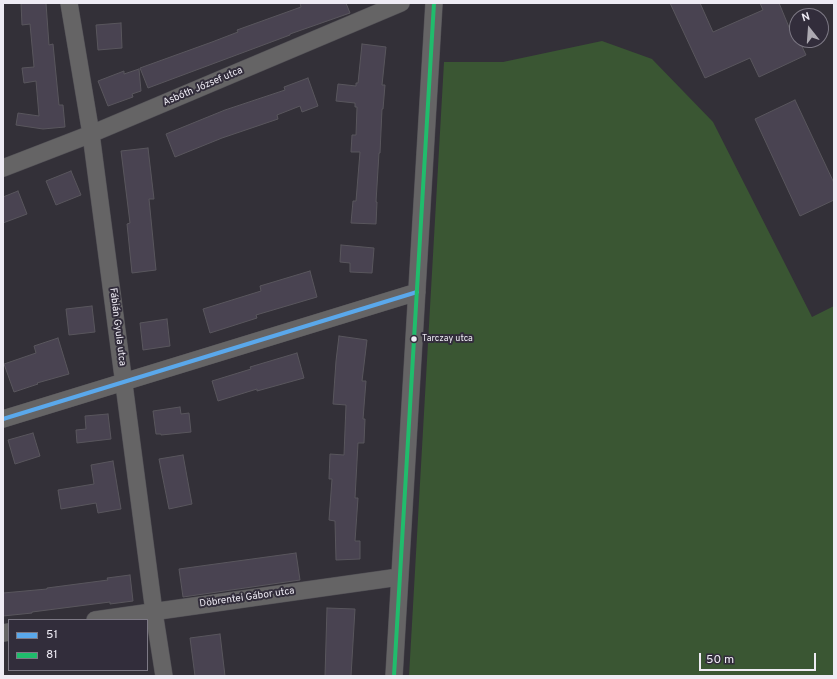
<!DOCTYPE html>
<meta charset="utf-8">
<style>
body{margin:0}
#map{position:relative;width:837px;height:679px;overflow:hidden;background:#333038;font-family:Overpass,sans-serif}
canvas{display:block}
.frame{position:absolute;inset:0;border:4px solid #eeebf4;pointer-events:none}
.legend{position:absolute;left:8px;top:619px;width:140px;height:52px;box-sizing:border-box;background:#322d3b;border:1px solid #7d7985;margin:0;padding:5px 7px;list-style:none;font-size:12px;color:#eeebf4}
.legend li{display:flex;align-items:center;gap:8px;height:20px}
.legend b{width:20px;border:1px solid #7d7985}
.north{position:absolute;left:789px;top:8px;width:40px;height:40px;box-sizing:border-box;background:#322d3b;border:1px solid #7d7985;border-radius:50%;rotate:343deg;font-size:11px;font-weight:700;line-height:16px;text-align:center;color:#eeebf4}
.north::after{content:'';display:block;margin:auto;width:14px;height:18px;background:#adaab2;clip-path:polygon(50% 0,100% 100%,50% 72%,0 100%)}
.scale{position:absolute;left:699px;top:653px;width:117px;height:18px;box-sizing:border-box;border:2px solid #eeebf4;border-top:0;padding-left:5px;font-size:12px;line-height:14px;white-space:nowrap;color:#eeebf4;-webkit-text-stroke:3px #322d3b;paint-order:stroke}
</style>
<div id="map">
<canvas width="837" height="679"></canvas>
<div class="frame"></div>
<ul class="legend">
<li><b style="height:5px;background:#5aa8eb"></b>51</li>
<li><b style="height:5px;background:#20bc6c"></b>81</li>
</ul>
<div class="north">N</div>
<div class="scale">50 m</div>
</div>
<script>
const g = document.querySelector('canvas').getContext('2d');
g.lineJoin = 'round';
function fill(path, color) {
  g.fillStyle = color;
  g.fill(path, 'evenodd');
}
function shape(rows) {
  const path = new Path2D();
  for (const r of rows) {
    path.moveTo(r[0], r[1]);
    for (let i = 2; i < r.length; i += 2) path.lineTo(r[i], r[i + 1]);
  }
  return path;
}
function strokePath(path, color, width, dash) {
  g.strokeStyle = color;
  g.lineWidth = width;
  g.lineCap = dash ? 'butt' : 'round';
  g.setLineDash(dash || []);
  g.stroke(path);
}
function drawText(font, color, halo, rows, align = 'center') {
  g.font = font + ' Overpass,sans-serif';
  g.lineWidth = 4;
  g.setLineDash([]);
  g.textBaseline = 'middle';
  g.strokeStyle = halo;
  g.fillStyle = color;
  for (const [text, x, y, turn = 0] of rows) {
    g.save();
    g.translate(x, y);
    g.rotate((+turn || 0) * Math.PI / 180);
    g.textAlign = isNaN(turn) ? turn : align;
    if (halo) g.strokeText(text, 0, 0);
    g.fillText(text, 0, 0);
    g.restore();
  }
}
fill(shape([
 [602,41,652,59,713,122,812,317,834,306,834,676,409,676,444,62,503,62]
]), '#3a5633');
const building = shape([
 [21,3,46,3,49,45,53,44,59,105,63,105,65,127,43,129,16,125,18,113,39,116,36,81,24,83,22,68,34,67,30,24,22,25,21,3],
 [300,3,346,3,350,13,290,34,290,35,148,88,140,68,212,42,238,32,237,30,301,7,300,3],
 [670,3,700,3,713,32,763,10,760,3,779,3,791,32,795,30,797,35,797,40,799,40,806,55,759,77,750,58,705,78,670,3],
 [121,23,122,48,98,50,96,25,121,23],
 [362,44,386,47,382,85,385,85,383,109,382,109,380,153,379,153,376,202,377,202,376,224,351,223,353,201,356,201,360,152,351,152,352,135,356,135,357,107,355,107,355,103,336,101,338,84,356,86,356,83,358,83,362,44],
 [139,69,141,91,132,94,133,97,108,106,98,81,124,71,124,74,139,69],
 [308,78,318,106,302,112,300,106,277,115,278,119,222,138,175,157,166,134,225,110,285,90,284,87,308,78],
 [795,100,834,183,834,200,800,216,755,119,795,100],
 [148,148,154,199,149,199,156,270,132,273,127,224,130,223,121,151,148,148],
 [71,171,81,195,56,205,46,181,71,171],
 [18,191,27,214,3,223,3,197,18,191],
 [341,245,374,248,372,273,350,272,350,263,340,262,341,245],
 [310,271,317,297,256,315,257,318,210,333,203,309,261,291,260,286,310,271],
 [92,306,95,332,69,335,66,309,92,306],
 [167,319,170,346,143,350,140,323,167,319],
 [339,336,367,340,362,381,366,381,363,419,365,419,364,443,358,443,355,498,358,498,355,541,360,541,360,559,336,560,335,521,329,520,332,479,329,479,330,454,344,455,346,405,333,404,336,361,339,336],
 [58,338,69,374,37,383,38,384,14,392,4,364,36,353,34,346,58,338],
 [297,353,304,378,257,391,257,389,218,401,212,381,251,369,250,367,297,353],
 [180,407,181,414,189,413,191,432,161,435,161,434,156,434,153,411,180,407],
 [108,414,111,439,77,443,76,430,86,429,85,416,108,414],
 [33,433,40,456,15,464,8,440,33,433],
 [183,455,192,504,169,509,159,459,183,455],
 [113,461,121,509,98,513,96,503,61,509,58,490,94,484,91,465,113,461],
 [296,553,300,580,183,597,179,569,296,553],
 [130,575,133,601,110,604,110,602,32,612,32,613,3,616,3,593,47,589,47,588,108,580,107,578,130,575],
 [327,608,355,609,351,676,325,676,327,608],
 [220,634,225,676,195,676,190,638,220,634]
]);
fill(building, '#494351');
strokePath(building, '#59565d', 1);
const street = shape([
 [69,3,91,134,154,612,164,676],
 [3,168,91,134,401,3],
 [3,419,417,292],
 [95,620,399,577],
 [3,633,9,632],
 [394,676,434,3]
]);
strokePath(street, '#514f55', 18);
strokePath(street, '#656465', 17);
strokePath(shape([
 [3,419,417,292]
]), '#5aa8eb', 4);
strokePath(shape([
 [394,676,434,3]
]), '#20bc6c', 4);
for (const [x, y, r, color] of [
 [414,339,3.5,"#eeebf4"]
]) {
  const dot = new Path2D();
  dot.arc(x, y, r, 0, 2 * Math.PI);
  g.fillStyle = color;
  g.fill(dot);
  strokePath(dot, '#322d3b', 1.5);
}
drawText('9px', '#eeebf4', '#322d3b', [
 ["Tarczay utca",422,339]
], 'left');
drawText('10px', '#eeebf4', '#322d3b', [
 ["Asbóth József utca",203,87,-23],
 ["Fábián Gyula utca",117,327,83],
 ["Döbrentei Gábor utca",247,598,-8]
]);
</script>
